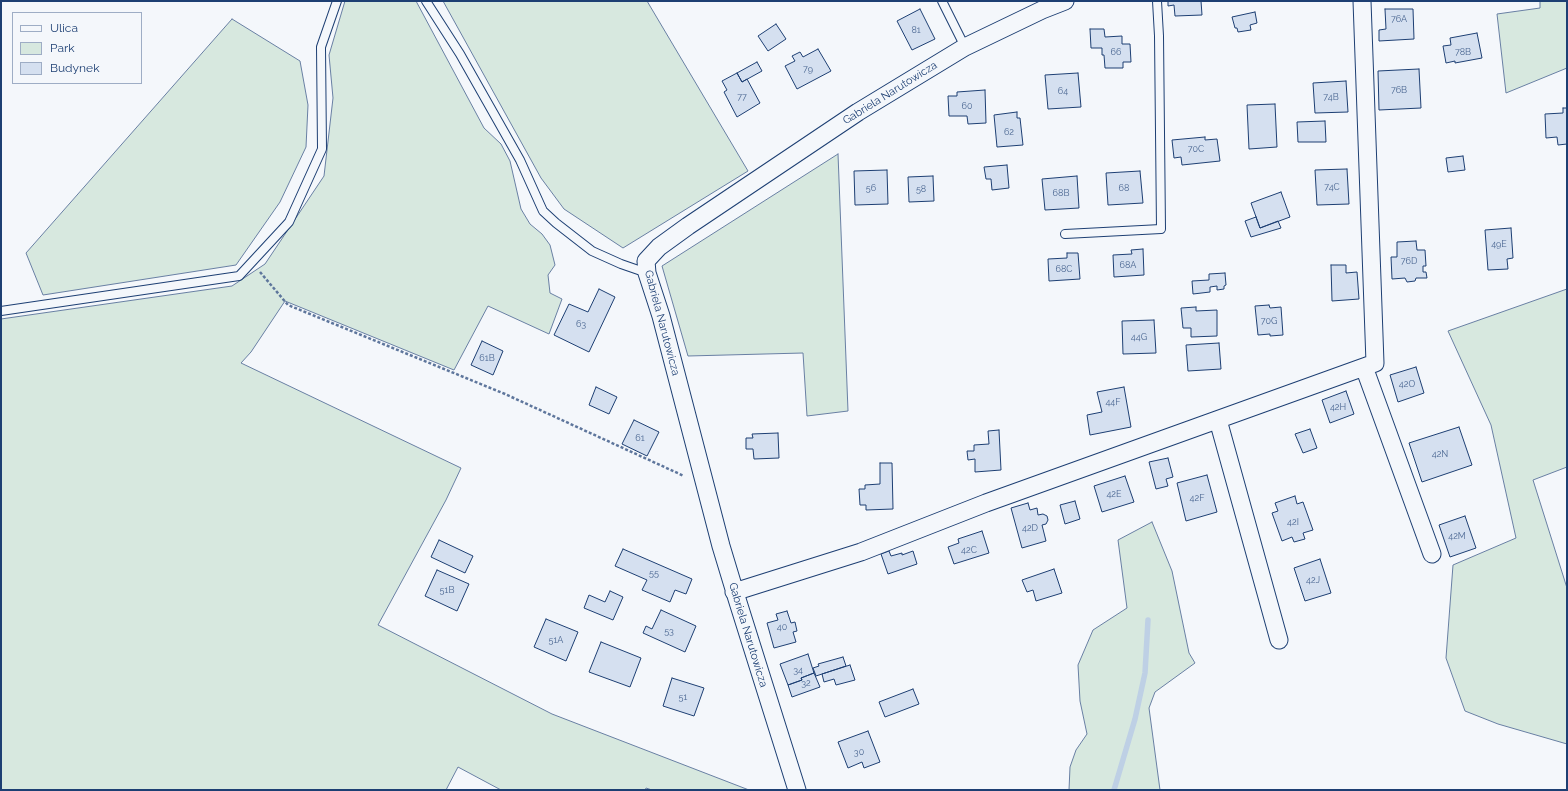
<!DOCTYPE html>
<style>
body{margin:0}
#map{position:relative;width:1568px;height:791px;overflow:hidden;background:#f4f7fb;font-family:Raleway,sans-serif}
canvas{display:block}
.frame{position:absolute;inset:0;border:2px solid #1d3f73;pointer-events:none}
.legend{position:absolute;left:12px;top:12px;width:130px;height:72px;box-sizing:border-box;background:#f4f7fb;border:1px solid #9eadc5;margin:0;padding:5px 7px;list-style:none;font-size:12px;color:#1d3f73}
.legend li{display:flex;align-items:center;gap:8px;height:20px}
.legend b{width:20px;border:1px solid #9eadc5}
</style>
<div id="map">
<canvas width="1568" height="791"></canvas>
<div class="frame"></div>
<ul class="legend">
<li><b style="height:5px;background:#f4f7fb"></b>Ulica</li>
<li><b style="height:11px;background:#d7e8df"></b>Park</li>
<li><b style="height:11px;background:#d5e0f0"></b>Budynek</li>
</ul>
</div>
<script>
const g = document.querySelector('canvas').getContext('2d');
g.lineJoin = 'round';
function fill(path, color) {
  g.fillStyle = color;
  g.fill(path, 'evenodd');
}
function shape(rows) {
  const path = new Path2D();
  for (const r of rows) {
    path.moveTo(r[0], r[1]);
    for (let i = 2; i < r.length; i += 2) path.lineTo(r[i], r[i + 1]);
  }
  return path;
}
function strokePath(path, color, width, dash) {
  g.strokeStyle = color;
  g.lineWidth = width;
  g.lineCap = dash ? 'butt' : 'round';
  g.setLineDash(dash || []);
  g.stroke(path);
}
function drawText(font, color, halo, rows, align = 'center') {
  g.font = font + ' Raleway,sans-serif';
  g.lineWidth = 3;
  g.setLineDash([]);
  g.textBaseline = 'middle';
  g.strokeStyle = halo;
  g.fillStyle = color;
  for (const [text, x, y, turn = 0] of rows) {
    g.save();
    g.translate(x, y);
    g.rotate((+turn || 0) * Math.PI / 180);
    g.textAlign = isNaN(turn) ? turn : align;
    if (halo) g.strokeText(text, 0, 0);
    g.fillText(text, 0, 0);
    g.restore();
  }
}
const green = shape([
 [345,1,416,1,484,128,501,144,510,161,521,209,530,224,542,234,550,245,555,265,548,275,550,293,562,299,549,334,488,306,454,370,285,301,251,352,241,363,461,468,446,500,378,625,552,714,749,790,652,790,646,788,645,790,501,790,458,767,446,790,1,790,1,319,232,286,265,264,324,176,333,98,329,55,345,1],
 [443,1,647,1,748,171,623,248,564,209,541,178,443,1],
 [1540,1,1567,1,1567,68,1506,93,1497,14,1540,8,1540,1],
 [232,19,300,61,308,105,306,147,280,202,236,265,43,295,26,253,232,19],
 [838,154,848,411,807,416,803,353,688,356,662,266,838,154],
 [1567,289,1567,467,1533,480,1567,588,1567,744,1498,724,1465,711,1446,658,1453,565,1516,538,1491,425,1448,331,1567,289],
 [1152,522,1172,571,1189,653,1195,663,1155,692,1149,708,1160,790,1069,790,1070,767,1076,750,1087,734,1080,701,1078,665,1093,630,1127,608,1118,540,1152,522]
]);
fill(green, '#d7e8df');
strokePath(green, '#687fa3', 1);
strokePath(shape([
 [1114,790,1135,719,1145,673,1148,620]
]), '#bed0e5', 5.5);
const building = shape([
 [1168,1,1201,1,1202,15,1175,16,1174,5,1168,6,1168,1],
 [920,9,935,39,912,50,897,21,920,9],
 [1385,9,1413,9,1414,39,1379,41,1379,30,1386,29,1385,9],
 [1255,12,1257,23,1250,25,1251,30,1238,32,1237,28,1235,28,1232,17,1255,12],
 [776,24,786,39,768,51,758,36,776,24],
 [1090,29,1104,29,1105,37,1122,36,1122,44,1130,44,1131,62,1123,62,1123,68,1105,68,1104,55,1102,55,1102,48,1091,48,1090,29],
 [1477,33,1482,58,1455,63,1455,61,1446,63,1443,46,1451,45,1450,38,1477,33],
 [818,49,831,71,797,89,785,66,795,61,792,56,800,52,803,57,818,49],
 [757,62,762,71,742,82,737,73,757,62],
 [1419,69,1421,108,1379,110,1378,71,1419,69],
 [737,73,742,82,747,79,760,103,737,117,724,92,727,90,722,81,737,73],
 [1078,73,1081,107,1048,109,1045,75,1078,73],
 [1346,81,1348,112,1315,113,1313,83,1346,81],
 [985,90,986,123,968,124,967,116,949,116,948,96,957,96,957,92,985,90],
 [1275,104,1277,147,1249,149,1247,105,1275,104],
 [1563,108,1567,108,1567,144,1558,145,1557,137,1546,138,1545,114,1563,113,1563,108],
 [1017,112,1017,118,1020,118,1023,145,997,147,994,115,1017,112],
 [1325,121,1326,142,1298,142,1297,122,1325,121],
 [1205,137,1205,140,1217,139,1220,161,1182,165,1181,157,1174,158,1172,140,1205,137],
 [1463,156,1465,170,1448,172,1446,158,1463,156],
 [1007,165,1009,188,992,190,991,179,986,179,984,167,1007,165],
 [1347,169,1349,204,1317,205,1315,170,1347,169],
 [887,170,888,204,855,205,854,171,887,170],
 [1140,171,1143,203,1108,205,1106,173,1140,171],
 [933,176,934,201,909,202,908,177,933,176],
 [1077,176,1079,208,1045,210,1042,179,1077,176],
 [1281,192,1290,217,1260,228,1251,203,1281,192],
 [1256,217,1260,228,1278,221,1281,228,1251,237,1245,221,1256,217],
 [1511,228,1513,258,1507,259,1508,269,1488,270,1485,230,1511,228],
 [1416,241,1417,250,1425,250,1426,266,1423,266,1423,272,1426,272,1427,278,1416,278,1415,281,1407,282,1405,278,1392,279,1391,257,1397,257,1397,242,1416,241],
 [1143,249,1144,275,1114,277,1113,255,1132,254,1131,250,1143,249],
 [1067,253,1078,253,1080,279,1049,281,1048,259,1067,258,1067,253],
 [1331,265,1346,265,1346,273,1357,272,1359,299,1332,301,1331,265],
 [1225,273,1226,285,1224,286,1224,289,1217,290,1217,286,1210,287,1210,292,1193,294,1192,281,1209,280,1209,274,1225,273],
 [599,289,615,297,589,352,554,335,569,304,588,312,599,289],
 [1269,305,1270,308,1281,307,1283,335,1270,336,1270,334,1258,335,1255,306,1269,305],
 [1196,307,1196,311,1217,310,1217,336,1191,337,1191,328,1183,328,1181,308,1196,307],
 [1154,320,1156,353,1123,354,1122,321,1154,320],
 [482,341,503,351,493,375,471,365,482,341],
 [1219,343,1221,369,1188,371,1186,345,1219,343],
 [1416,367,1424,393,1398,402,1390,375,1416,367],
 [596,387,617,397,609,414,589,405,596,387],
 [1124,387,1131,427,1090,435,1087,415,1102,412,1097,392,1124,387],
 [1346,391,1354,414,1330,423,1322,400,1346,391],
 [634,420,659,432,647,456,622,444,634,420],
 [1459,427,1472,465,1422,482,1409,443,1459,427],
 [1310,429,1317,448,1303,453,1295,434,1310,429],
 [999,430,1001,470,975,472,975,459,968,460,967,451,974,451,974,445,989,444,988,431,999,430],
 [778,433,779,458,754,459,753,449,746,449,746,438,753,438,752,434,778,433],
 [1168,458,1173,477,1166,479,1168,486,1156,489,1149,462,1168,458],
 [880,463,892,463,893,509,866,510,866,505,860,505,859,489,865,489,865,485,880,484,880,463],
 [1207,475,1217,512,1186,521,1177,483,1207,475],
 [1125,476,1134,502,1102,512,1094,486,1125,476],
 [1295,496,1297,504,1303,502,1313,530,1303,533,1305,539,1294,542,1292,537,1282,541,1272,513,1278,511,1275,503,1295,496],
 [1075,501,1080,519,1065,524,1060,505,1075,501],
 [1028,503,1030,510,1037,508,1038,515,1043,514,1047,516,1048,520,1046,524,1042,525,1046,541,1022,548,1011,508,1028,503],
 [1465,516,1476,548,1450,557,1439,525,1465,516],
 [982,531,989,553,954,564,948,547,959,543,958,539,982,531],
 [439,540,473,556,465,573,431,557,439,540],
 [623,549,692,579,686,594,675,590,670,602,642,590,647,580,615,566,623,549],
 [889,551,891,556,902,553,902,555,913,551,917,564,888,574,881,554,889,551],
 [1320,559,1331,593,1305,601,1294,568,1320,559],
 [1054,569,1062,593,1036,601,1033,590,1027,592,1022,580,1054,569],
 [437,570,469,584,457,611,425,596,437,570],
 [610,591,623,597,613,620,584,608,589,595,605,602,610,591],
 [661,610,696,626,685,652,643,633,646,626,652,629,661,610],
 [787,611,791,623,795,622,797,631,793,632,796,642,774,648,767,623,778,620,776,614,787,611],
 [546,619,578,632,566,661,534,647,546,619],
 [601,642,641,658,630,687,589,672,601,642],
 [808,654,814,673,801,678,802,680,788,685,780,664,808,654],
 [843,657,846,666,816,676,813,668,819,666,818,664,843,657],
 [850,665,855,680,836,685,834,679,824,682,822,674,850,665],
 [814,673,820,687,792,697,788,685,802,680,801,678,814,673],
 [672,678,704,688,694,716,663,706,672,678],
 [913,689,919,704,885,717,879,702,913,689],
 [868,731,880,762,864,768,862,762,848,768,838,742,868,731]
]);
fill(building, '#d5e0f0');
strokePath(building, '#1d3f73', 1);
const service = shape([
 [426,1,460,54,520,160,543,211,556,223,592,251,621,264,647,273],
 [942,1,965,47],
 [1065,234,1161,229,1159,36,1157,1],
 [1,311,239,276,289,222,322,149,321,47,337,1]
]);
const minor = shape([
 [1364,367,1432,554],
 [1218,420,1279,640],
 [734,592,861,552,986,503,1375,363,1362,1],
 [797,790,737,599,721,546,661,316,647,273,646,261,659,247,688,226,858,112,965,47,1042,10,1065,1]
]);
strokePath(service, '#1d3f73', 10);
strokePath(minor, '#1d3f73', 19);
strokePath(shape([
 [260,272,288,305,505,394,684,476]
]), '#5e769c', 2.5, [3, 2]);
strokePath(service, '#f4f7fb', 8);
strokePath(minor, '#f4f7fb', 17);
drawText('9px', '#4b6792', null, [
 ["76A",1399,19],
 ["81",916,30],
 ["66",1116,52],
 ["78B",1463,52],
 ["79",808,69],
 ["76B",1399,90],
 ["64",1063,91],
 ["77",742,97],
 ["74B",1331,97],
 ["60",967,106],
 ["62",1009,132],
 ["70C",1196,149],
 ["74C",1332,187],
 ["56",871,188],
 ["68",1124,188],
 ["58",921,189],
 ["68B",1061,193],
 ["49E",1499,244],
 ["76D",1409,261],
 ["68A",1128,265],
 ["68C",1064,269],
 ["70G",1269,321],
 ["63",581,324],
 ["44G",1139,337],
 ["61B",487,358],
 ["42O",1407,384],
 ["44F",1113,402],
 ["42H",1338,407],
 ["61",640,438],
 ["42N",1440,454],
 ["42E",1114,494],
 ["42F",1197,498],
 ["42I",1293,522],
 ["42D",1030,528],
 ["42M",1457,536],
 ["42C",969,550],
 ["55",654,573],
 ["42J",1313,580],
 ["51B",447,590],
 ["40",782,627],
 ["53",669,631],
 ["51A",556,640],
 ["34",798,670],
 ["32",806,683],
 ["51",683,697],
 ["30",859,752]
]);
drawText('11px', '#1d3f73', '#f4f7fb', [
 ["Gabriela Narutowicza",890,93,-32],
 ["Gabriela Narutowicza",662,323,75],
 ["Gabriela Narutowicza",748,635,73]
]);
</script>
